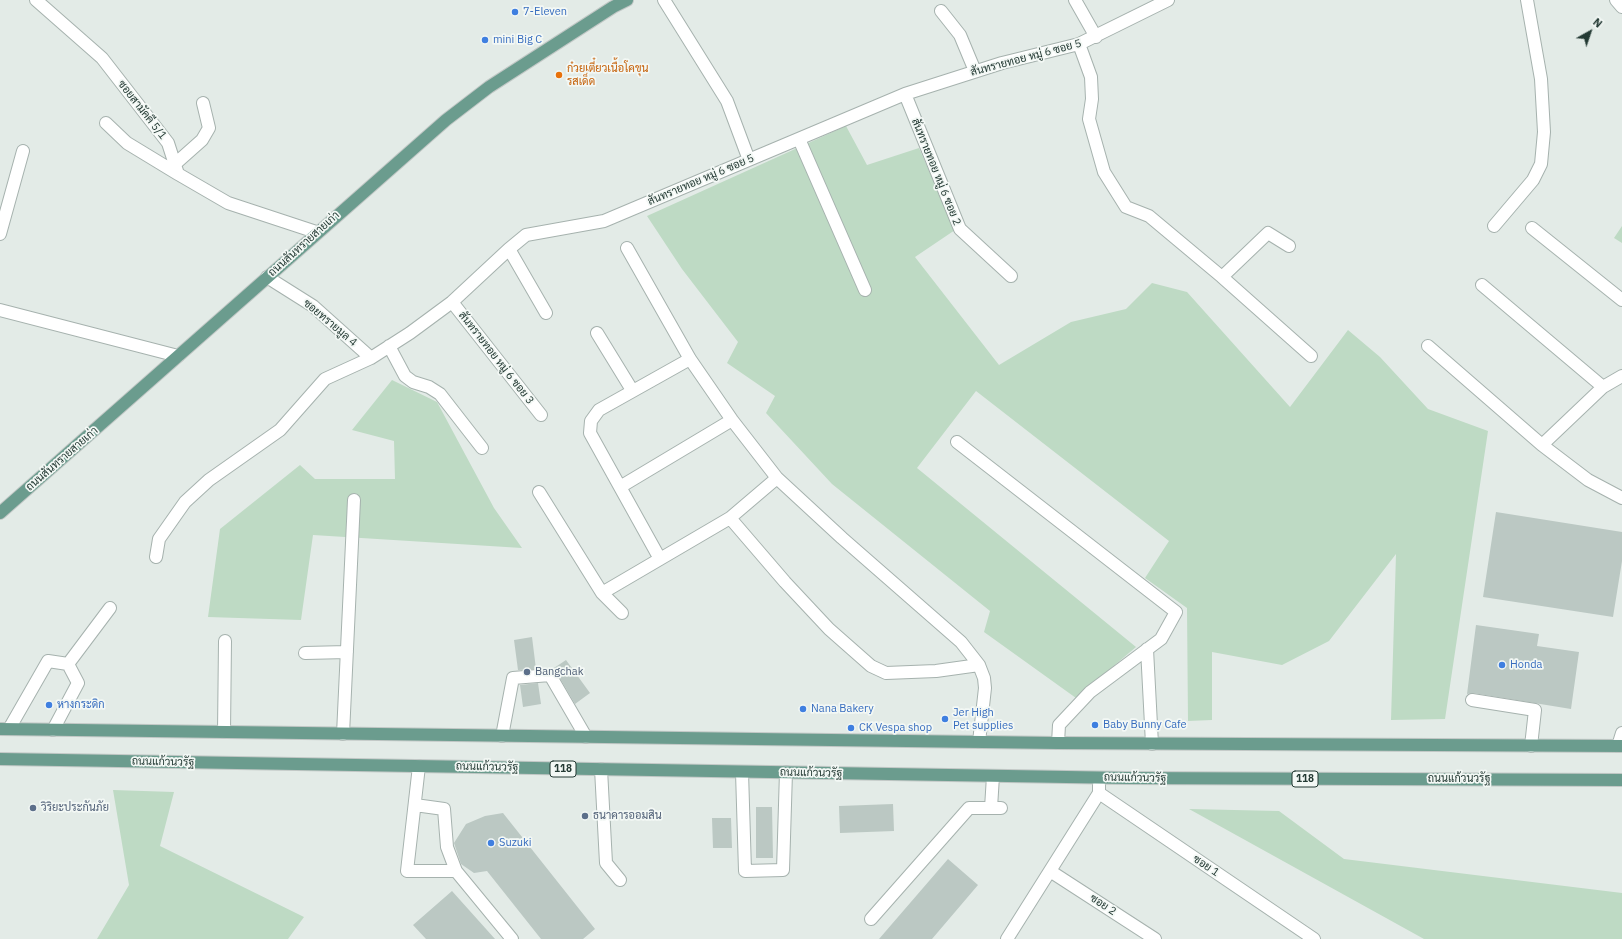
<!DOCTYPE html>
<meta charset="utf-8">
<style>
body{margin:0}
#map{position:relative;width:1622px;height:939px;overflow:hidden;background:#e3ebe7;font-family:"IBM Plex Sans",sans-serif}
canvas{display:block}
.north{position:absolute;left:1570px;top:12px;width:40px;height:40px;-webkit-text-stroke:3px #f3f8f5;paint-order:stroke;rotate:40deg;font-size:11px;font-weight:700;line-height:16px;text-align:center;color:#243a34}
.north::after{content:'';display:block;margin:auto;width:14px;height:18px;background:#243a34;clip-path:polygon(50% 0,100% 100%,50% 72%,0 100%)}
</style>
<div id="map">
<canvas width="1622" height="939"></canvas>
<div class="north">N</div>
</div>
<script>
const g = document.querySelector('canvas').getContext('2d');
g.lineJoin = 'round';
function fill(path, color) {
  g.fillStyle = color;
  g.fill(path, 'evenodd');
}
function shape(rows) {
  const path = new Path2D();
  for (const r of rows) {
    path.moveTo(r[0], r[1]);
    for (let i = 2; i < r.length; i += 2) path.lineTo(r[i], r[i + 1]);
  }
  return path;
}
function strokePath(path, color, width, dash) {
  g.strokeStyle = color;
  g.lineWidth = width;
  g.lineCap = dash ? 'butt' : 'round';
  g.setLineDash(dash || []);
  g.stroke(path);
}
function drawText(font, color, halo, rows, align = 'center') {
  g.font = font + ' "IBM Plex Sans",Sarabun,sans-serif';
  g.lineWidth = 3.5;
  g.setLineDash([]);
  g.textBaseline = 'middle';
  g.strokeStyle = halo;
  g.fillStyle = color;
  for (const [text, x, y, turn = 0] of rows) {
    g.save();
    g.translate(x, y);
    g.rotate((+turn || 0) * Math.PI / 180);
    g.textAlign = isNaN(turn) ? turn : align;
    if (halo) g.strokeText(text, 0, 0);
    g.fillText(text, 0, 0);
    g.restore();
  }
}
fill(shape([
 [846,126,867,165,919,148,955,230,915,257,999,365,1071,322,1126,309,1152,283,1187,292,1290,407,1348,330,1380,357,1428,409,1488,431,1445,719,1391,720,1396,554,1329,641,1282,665,1212,652,1212,720,1188,721,1187,608,1145,578,1169,541,976,391,917,468,1136,647,1076,698,984,632,990,611,832,484,766,413,775,396,727,363,738,342,682,269,647,216],
 [1622,226,1622,243,1614,238],
 [392,380,437,402,494,508,522,548,313,535,301,620,208,617,220,529,300,465,315,479,395,479,394,441,352,430],
 [113,790,174,792,160,846,304,917,288,939,97,939,129,885],
 [1189,809,1279,811,1344,859,1622,893,1622,939,1424,939]
]), '#bedac4');
fill(shape([
 [1496,512,1622,532,1622,561,1613,617,1483,597],
 [1476,625,1539,634,1537,646,1579,652,1571,709,1473,693,1467,694],
 [532,637,536,669,518,670,514,640],
 [566,660,590,693,575,704,554,668],
 [538,683,541,704,523,707,520,685],
 [893,804,894,831,840,833,839,806],
 [756,807,772,807,773,858,756,858],
 [503,813,595,929,583,939,541,939,487,871,474,873,461,864,454,843,466,824,485,816],
 [712,818,731,818,732,848,713,848],
 [948,859,978,885,932,939,879,939],
 [452,891,495,939,426,939,413,925]
]), '#bbc8c3');
const minor = shape([
 [36,0,102,58,168,143,178,174,228,203,316,232],
 [664,0,727,101,749,160],
 [1075,0,1096,37],
 [1616,0,1622,7],
 [941,11,960,35,975,71],
 [1079,44,1091,77,1092,99,1089,119,1104,172,1126,207,1149,216,1222,277,1268,233,1289,246],
 [905,94,960,229,1011,276],
 [106,123,127,143,178,174],
 [799,139,865,290],
 [175,164,202,140,209,128,203,103],
 [1494,226,1533,180,1541,164,1544,132,1541,79,1527,0],
 [1532,228,1622,300],
 [0,234,23,151],
 [627,248,690,359,732,420,777,478,842,538,961,642,979,665,984,678,985,688,979,742],
 [509,249,546,313],
 [267,277,313,306,371,358],
 [1222,277,1311,356],
 [1482,285,1603,387],
 [452,302,541,415],
 [0,310,178,356],
 [597,333,632,390],
 [389,346,405,376,413,382,429,387,440,394,482,448],
 [1428,346,1542,445,1588,480,1622,498],
 [957,442,1176,612,1161,639,1090,692,1059,725,1058,743],
 [1542,445,1603,387,1622,376],
 [620,487,732,420],
 [539,492,602,593,622,613],
 [730,518,785,582,829,629,871,666,886,673,936,671,979,665],
 [156,557,159,539,185,502,209,480,280,430,325,379,371,358,410,333,452,302,509,249,526,235,604,221,905,94,1002,63,1079,44,1168,0],
 [660,559,590,433,591,421,599,410,690,359],
 [602,593,730,518,777,478],
 [1147,649,1152,744],
 [305,653,347,652],
 [1472,700,1535,710,1531,746],
 [9,729,48,661,68,664,110,608],
 [53,730,78,683,68,664],
 [224,732,225,641],
 [343,734,354,500],
 [502,736,513,678,550,675,586,737],
 [1618,746,1622,733],
 [419,766,407,871,456,871],
 [601,769,606,863,620,880],
 [742,772,745,871,783,870,786,772],
 [1099,793,1314,939],
 [415,805,444,809,447,847,456,871,512,939],
 [991,808,993,776],
 [1050,871,1155,939],
 [871,919,969,808,1001,808],
 [1007,939,1099,793,1099,785]
]);
const major = shape([
 [0,513,446,120,489,87,613,7,627,0],
 [0,729,1058,743,1622,746],
 [0,759,1126,778,1622,780]
]);
strokePath(minor, '#a6b2ae', 14);
strokePath(major, '#c2c8c6', 14);
strokePath(minor, '#fff', 12);
strokePath(major, '#6b9c8e', 12);
for (const [x, y, r, color] of [
 [515,12,4,"#3f7fe0"],
 [485,40,4,"#3f7fe0"],
 [559,75,4,"#e8710a"],
 [1502,665,4,"#3f7fe0"],
 [527,672,4,"#5c6f8a"],
 [49,705,4,"#3f7fe0"],
 [803,709,4,"#3f7fe0"],
 [945,719,4,"#3f7fe0"],
 [1095,725,4,"#3f7fe0"],
 [851,728,4,"#3f7fe0"],
 [33,808,4,"#5c6f8a"],
 [585,816,4,"#5c6f8a"],
 [491,843,4,"#3f7fe0"]
]) {
  const dot = new Path2D();
  dot.arc(x, y, r, 0, 2 * Math.PI);
  g.fillStyle = color;
  g.fill(dot);
  strokePath(dot, '#f3f8f5', 1.5);
}
for (const [x, y, w] of [
 [563,769,26],
 [1305,779,26]
]) {
  const box = new Path2D();
  box.roundRect(x - w / 2, y - 8, w, 16, 3);
  g.fillStyle = '#f3f8f5';
  g.fill(box);
  strokePath(box, '#243a34', 1);
}
drawText('bold 10px', '#243a34', null, [
 ["118",563,769],
 ["118",1305,779]
]);
drawText('11px', '#366cbe', '#f3f8f5', [
 ["7-Eleven",523,12],
 ["mini Big C",493,40],
 ["Honda",1510,665],
 ["หางกระดิก",57,705],
 ["Nana Bakery",811,709],
 ["Jer High",953,713],
 ["Pet supplies",953,726],
 ["Baby Bunny Cafe",1103,725],
 ["CK Vespa shop",859,728],
 ["Suzuki",499,843]
], 'left');
drawText('11px', '#243a34', '#f3f8f5', [
 ["สันทรายทอย หมู่ 6 ซอย 5",1026,58,-15],
 ["ซอยสามัคคี 5/1",142,110,52],
 ["สันทรายทอย หมู่ 6 ซอย 2",936,172,68],
 ["สันทรายทอย หมู่ 6 ซอย 5",701,180,-23],
 ["ถนนสันทรายสายเก่า",304,244,-42],
 ["ซอยทรายมูล 4",330,323,40],
 ["สันทรายทอย หมู่ 6 ซอย 3",496,358,52],
 ["ถนนสันทรายสายเก่า",62,459,-41],
 ["ถนนแก้วนวรัฐ",163,762,1],
 ["ถนนแก้วนวรัฐ",487,767,1],
 ["ถนนแก้วนวรัฐ",811,773,1],
 ["ถนนแก้วนวรัฐ",1135,778,1],
 ["ถนนแก้วนวรัฐ",1459,779],
 ["ซอย 1",1206,866,34],
 ["ซอย 2",1103,905,33]
]);
drawText('11px', '#c56008', '#f3f8f5', [
 ["ก๋วยเตี๋ยวเนื้อโคขุน",567,69],
 ["รสเด็ด",567,82]
], 'left');
drawText('11px', '#4e5e75', '#f3f8f5', [
 ["Bangchak",535,672],
 ["วิริยะประกันภัย",41,808],
 ["ธนาคารออมสิน",593,816]
], 'left');
</script>
